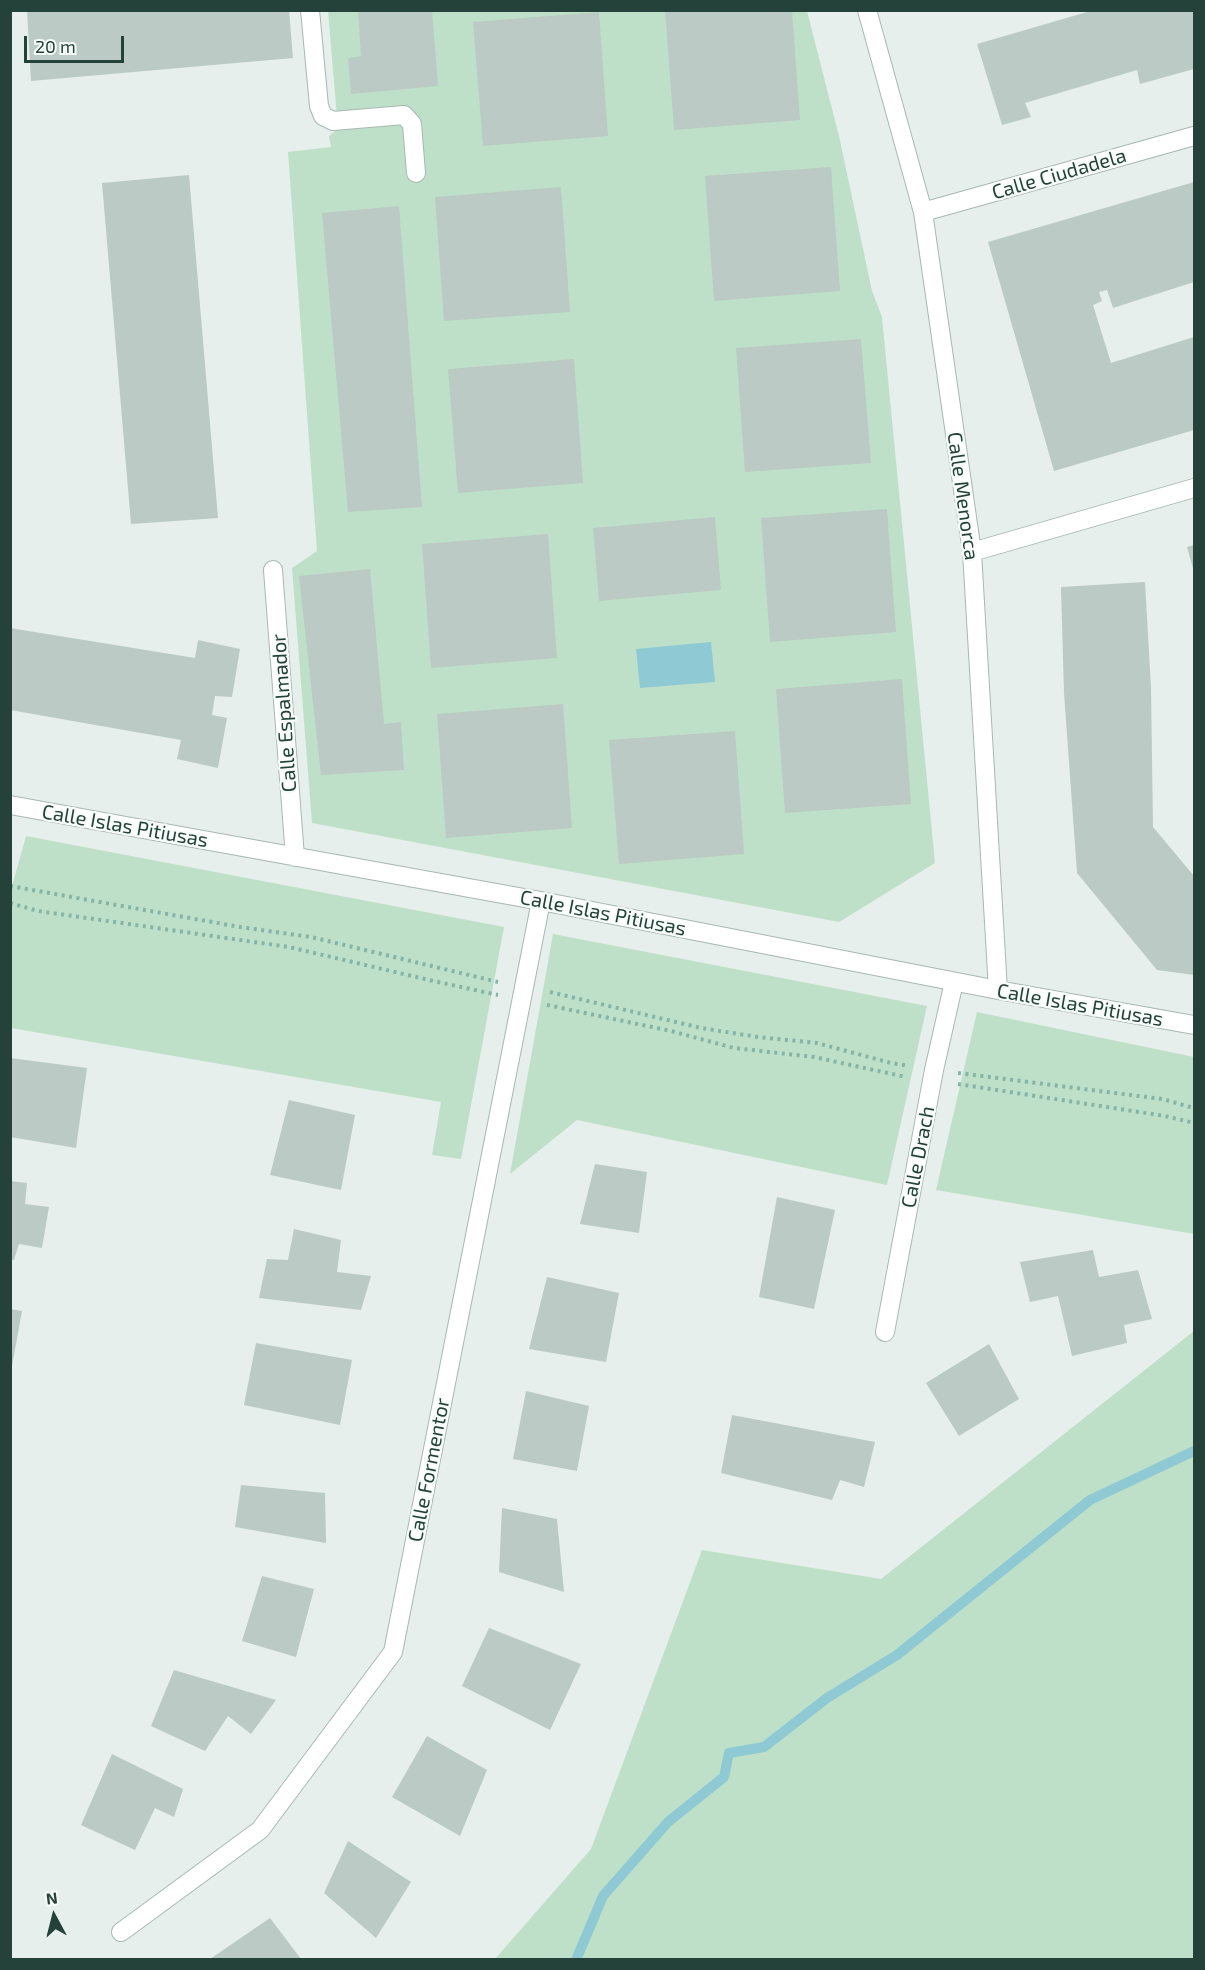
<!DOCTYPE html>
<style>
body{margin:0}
#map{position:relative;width:1205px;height:1970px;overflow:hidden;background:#e6efeb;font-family:"Exo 2",sans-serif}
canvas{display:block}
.frame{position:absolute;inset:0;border:12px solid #24423a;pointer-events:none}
.north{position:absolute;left:24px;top:1886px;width:60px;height:60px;-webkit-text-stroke:4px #f7fbf9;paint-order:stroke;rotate:353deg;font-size:16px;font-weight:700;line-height:24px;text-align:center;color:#24423a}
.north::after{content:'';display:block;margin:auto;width:21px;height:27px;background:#24423a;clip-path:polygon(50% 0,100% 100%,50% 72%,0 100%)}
.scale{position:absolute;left:24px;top:36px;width:100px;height:27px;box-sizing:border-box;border:3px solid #24423a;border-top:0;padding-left:8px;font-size:18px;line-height:21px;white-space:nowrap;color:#24423a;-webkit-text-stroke:4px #f7fbf9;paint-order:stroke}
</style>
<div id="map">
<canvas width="1205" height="1970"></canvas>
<div class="frame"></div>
<div class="north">N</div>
<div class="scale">20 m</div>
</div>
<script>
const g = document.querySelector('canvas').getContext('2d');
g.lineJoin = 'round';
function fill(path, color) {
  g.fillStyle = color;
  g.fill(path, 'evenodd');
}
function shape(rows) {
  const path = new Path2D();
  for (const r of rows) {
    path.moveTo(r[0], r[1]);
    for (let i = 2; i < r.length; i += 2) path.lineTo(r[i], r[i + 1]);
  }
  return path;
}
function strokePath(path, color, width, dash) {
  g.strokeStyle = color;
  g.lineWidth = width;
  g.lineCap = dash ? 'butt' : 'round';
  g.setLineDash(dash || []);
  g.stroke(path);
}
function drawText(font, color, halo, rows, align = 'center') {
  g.font = font + ' "Exo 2",sans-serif';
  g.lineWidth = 4.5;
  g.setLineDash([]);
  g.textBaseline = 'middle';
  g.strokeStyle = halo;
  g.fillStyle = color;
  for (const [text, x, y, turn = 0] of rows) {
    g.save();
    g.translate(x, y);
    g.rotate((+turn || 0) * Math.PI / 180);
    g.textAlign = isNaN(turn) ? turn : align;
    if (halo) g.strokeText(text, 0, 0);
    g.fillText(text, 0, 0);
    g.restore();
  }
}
fill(shape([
 [328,11,807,11,839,136,872,291,882,317,935,863,839,922,312,823,292,568,317,551,288,152,331,147,329,136,338,129],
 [26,836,504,927,461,1159,432,1155,441,1102,11,1028,11,890],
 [553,934,927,1006,887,1185,577,1120,510,1174],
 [977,1012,1194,1057,1194,1234,936,1190],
 [1194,1331,1194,1959,495,1959,591,1849,702,1550,881,1579]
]), '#bfe0c8');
fill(shape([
 [711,642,715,682,640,688,636,649]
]), '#8ec9d4');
strokePath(shape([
 [576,1960,603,1896,668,1822,724,1777,729,1753,764,1747,827,1698,897,1655,1090,1500,1194,1451]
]), '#8ec9d4', 10);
fill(shape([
 [27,10,289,10,293,58,31,81],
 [358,10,432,10,438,86,351,94,348,58,361,56],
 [665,10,792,10,800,120,674,130],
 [1094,10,1194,10,1194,69,1140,84,1137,70,1025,103,1031,117,1002,125,977,44],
 [599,12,608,136,483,146,473,22],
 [831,167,840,291,714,301,705,176],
 [189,175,218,518,131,524,102,183],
 [1194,182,1194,282,1113,308,1107,290,1099,292,1102,301,1093,305,1111,363,1194,337,1194,430,1054,471,988,242],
 [561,187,570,312,444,321,435,197],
 [399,206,422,507,348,512,322,213],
 [861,339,871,463,745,472,736,348],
 [574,359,583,483,458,493,448,369],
 [887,509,896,632,770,642,761,518],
 [715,517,721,590,599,601,593,528],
 [548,534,557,658,431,668,422,544],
 [1194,545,1194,572,1187,547],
 [370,569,384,724,401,722,404,770,321,775,299,576],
 [1145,582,1151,688,1153,827,1194,876,1194,975,1157,970,1077,873,1064,693,1061,587],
 [10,628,195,658,198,640,240,649,232,697,215,696,212,715,227,718,218,768,177,759,181,740,10,710],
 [902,679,911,804,785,813,776,689],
 [563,704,572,828,446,838,437,714],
 [735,731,744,854,619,864,609,740],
 [10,1058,87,1068,76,1148,10,1137],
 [289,1100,355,1115,341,1190,270,1175],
 [595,1164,647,1172,639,1233,580,1224],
 [10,1181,27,1183,25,1204,49,1207,42,1248,19,1244,14,1260,10,1259],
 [777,1197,835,1210,814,1309,759,1297],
 [294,1229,341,1240,337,1272,371,1276,361,1310,259,1298,267,1259,288,1260],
 [1093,1250,1099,1277,1138,1270,1152,1319,1124,1325,1127,1343,1072,1356,1058,1296,1030,1302,1020,1262],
 [547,1277,619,1293,606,1362,529,1349],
 [10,1309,22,1311,12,1366,10,1366],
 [256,1343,352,1360,340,1425,244,1405],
 [989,1344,1019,1399,959,1436,926,1383],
 [526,1391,589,1406,577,1471,513,1459],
 [732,1415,875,1442,864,1487,840,1480,832,1500,721,1473],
 [241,1485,325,1493,326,1543,235,1527],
 [502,1508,557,1519,564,1592,499,1572],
 [262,1576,314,1589,296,1657,242,1641],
 [489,1628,581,1664,550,1730,462,1686],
 [174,1670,276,1700,251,1734,228,1716,205,1751,151,1726],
 [427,1736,487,1770,460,1836,392,1797],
 [112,1754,183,1789,174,1817,155,1808,135,1850,81,1825],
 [348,1841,411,1882,376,1938,324,1893],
 [270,1918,301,1959,210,1959]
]), '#bbcac4');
const service = shape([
 [310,10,319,106,323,116,333,121,404,115,412,124,416,173]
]);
const minor = shape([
 [867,10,923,212,972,552,998,990],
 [923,212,1194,136],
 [972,552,1194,488],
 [273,570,295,857],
 [10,805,541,901,998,990,1194,1025],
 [885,1332,934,1070,954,982],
 [121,1932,260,1830,393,1652,541,901]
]);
strokePath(service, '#a8b8b2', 20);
strokePath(minor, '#a8b8b2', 20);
strokePath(shape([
 [10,886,240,927,311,937,498,982],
 [10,903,38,911,289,947,429,980,498,995],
 [550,992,701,1028,758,1037,817,1043,891,1063,909,1066],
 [547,1005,671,1031,734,1048,814,1057,906,1077],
 [958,1073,1162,1099,1194,1108],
 [958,1084,1165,1116,1194,1123]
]), '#86b3a5', 4, [3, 4.5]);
strokePath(service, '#fff', 18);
strokePath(minor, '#fff', 18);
drawText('20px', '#24423a', '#f7fbf9', [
 ["Calle Ciudadela",1059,174,-16],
 ["Calle Menorca",963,496,82],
 ["Calle Espalmador",284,713,-94],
 ["Calle Islas Pitiusas",125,826,10],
 ["Calle Islas Pitiusas",603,913,11],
 ["Calle Islas Pitiusas",1080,1005,10],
 ["Calle Drach",918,1157,-79],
 ["Calle Formentor",429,1470,-79]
]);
</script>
